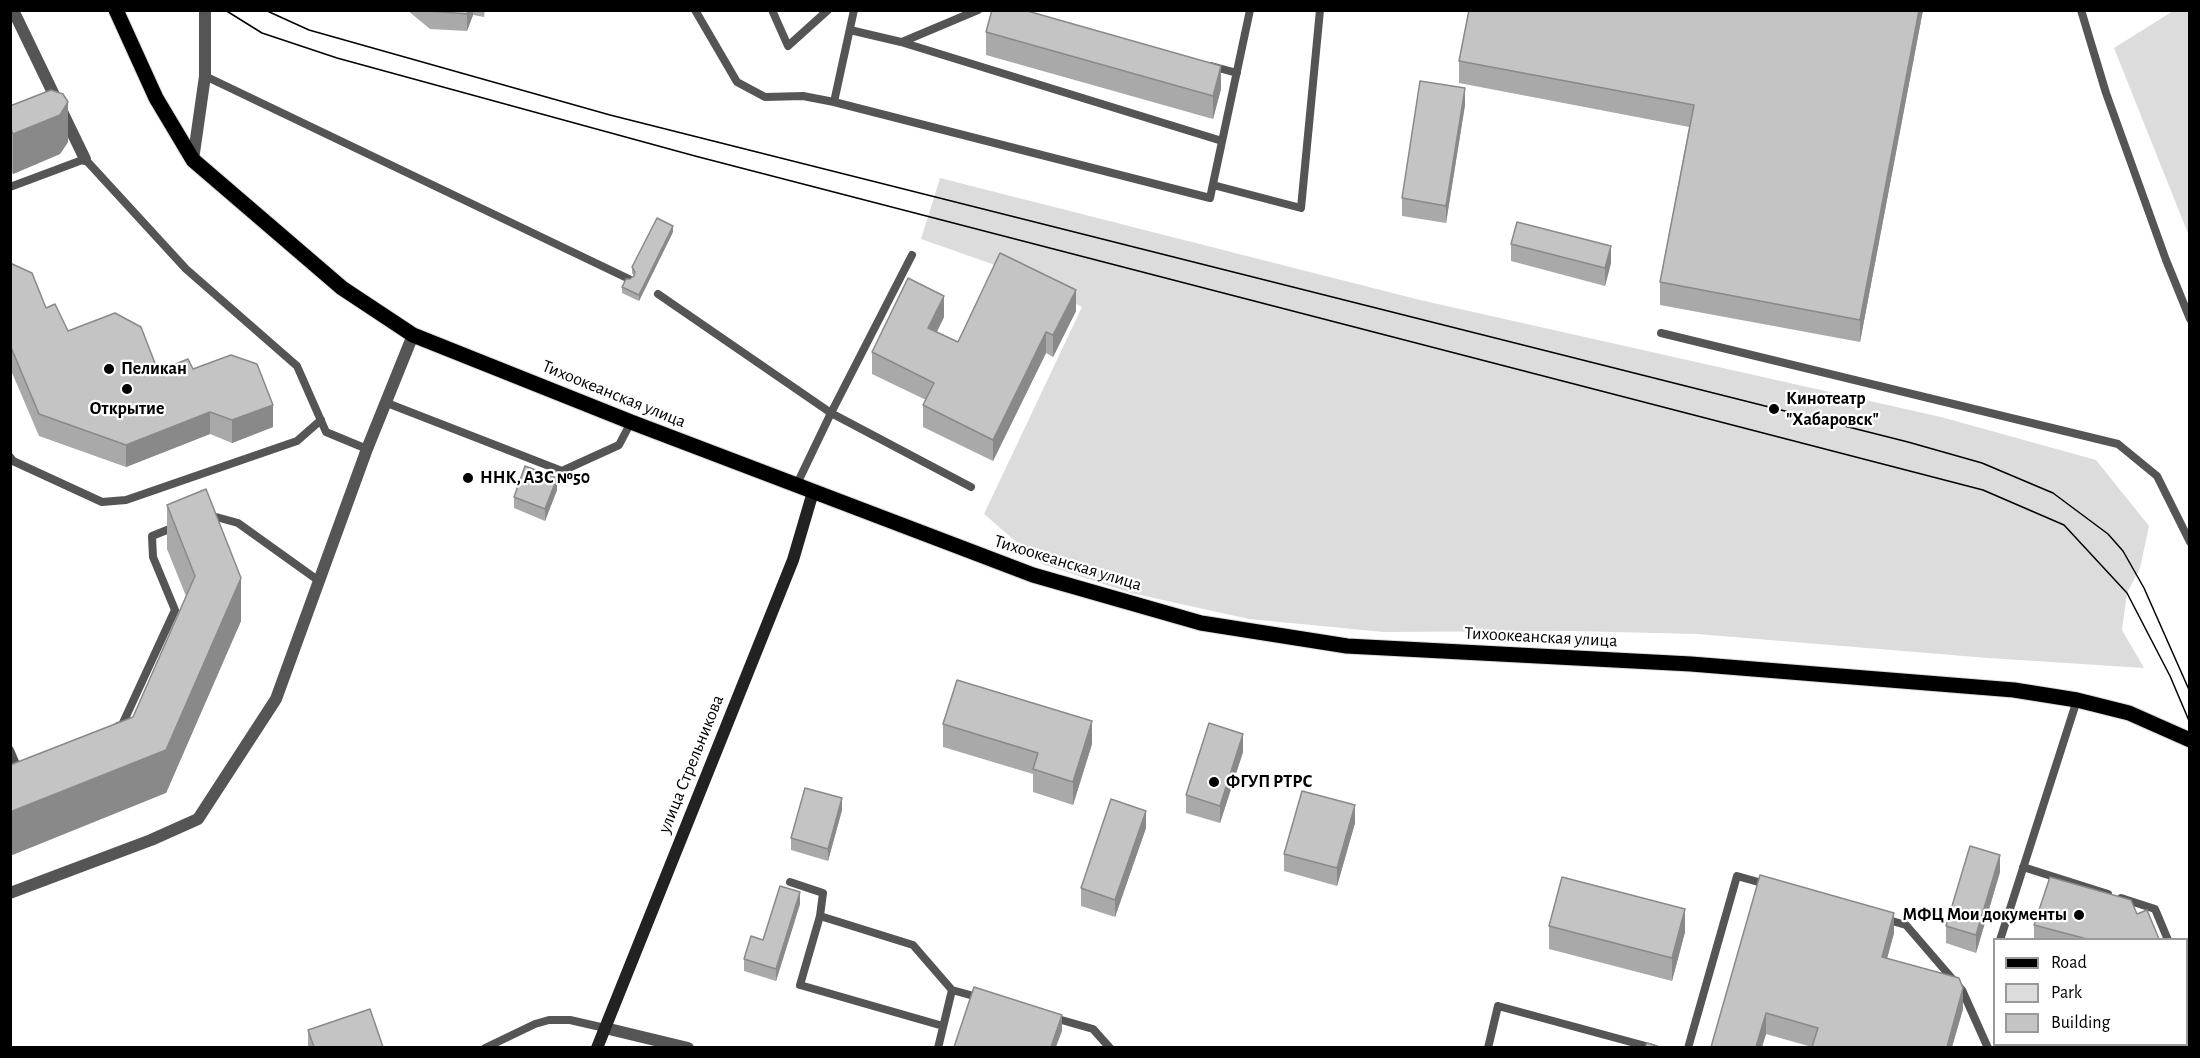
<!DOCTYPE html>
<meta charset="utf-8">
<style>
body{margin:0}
#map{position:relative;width:2200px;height:1058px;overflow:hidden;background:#fff;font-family:"Alegreya Sans",sans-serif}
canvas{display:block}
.frame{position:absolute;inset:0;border:12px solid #000;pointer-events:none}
.legend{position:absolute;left:1993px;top:938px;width:195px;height:108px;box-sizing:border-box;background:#fff;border:2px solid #999;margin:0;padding:8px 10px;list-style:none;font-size:18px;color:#000}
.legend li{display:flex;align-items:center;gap:12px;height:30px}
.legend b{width:30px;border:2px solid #999}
</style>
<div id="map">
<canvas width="2200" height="1058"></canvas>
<div class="frame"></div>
<ul class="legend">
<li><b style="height:8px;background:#000"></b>Road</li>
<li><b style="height:16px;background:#dcdcdc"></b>Park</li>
<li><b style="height:16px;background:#c4c4c4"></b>Building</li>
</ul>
</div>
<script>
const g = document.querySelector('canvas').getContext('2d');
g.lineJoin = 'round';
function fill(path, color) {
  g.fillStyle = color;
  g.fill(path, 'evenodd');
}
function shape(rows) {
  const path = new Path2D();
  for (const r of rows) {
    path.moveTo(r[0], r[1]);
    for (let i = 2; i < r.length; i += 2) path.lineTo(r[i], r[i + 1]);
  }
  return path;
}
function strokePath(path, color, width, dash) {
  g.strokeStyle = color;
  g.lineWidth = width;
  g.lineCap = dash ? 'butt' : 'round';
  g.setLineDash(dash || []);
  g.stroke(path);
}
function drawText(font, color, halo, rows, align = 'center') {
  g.font = font + ' "Alegreya Sans",sans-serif';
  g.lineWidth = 4.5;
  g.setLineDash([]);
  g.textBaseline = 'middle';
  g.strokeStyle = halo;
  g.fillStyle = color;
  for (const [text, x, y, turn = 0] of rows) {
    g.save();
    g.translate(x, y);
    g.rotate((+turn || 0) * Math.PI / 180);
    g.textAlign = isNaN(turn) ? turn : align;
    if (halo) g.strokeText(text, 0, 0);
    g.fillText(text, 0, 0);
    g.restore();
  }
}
fill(shape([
 [2173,11,2189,11,2189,236,2114,48],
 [940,178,1420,300,1941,417,2096,460,2149,526,2140,568,2127,593,2122,630,2144,668,1988,658,1697,634,1571,631,1383,632,1249,619,1131,593,1042,564,984,514,1082,307,995,265,921,239]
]), '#dcdcdc');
const primary = shape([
 [116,10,156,98,193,160,342,288,413,335,631,422,1033,575,1201,623,1347,646,1691,664,2014,690,2077,700,2129,713,2190,740]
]);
strokePath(primary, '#dbdbdb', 17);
strokePath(shape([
 [695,10,737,82,765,97,803,96,834,102],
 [772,10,788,46,828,10],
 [854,10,834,102,1210,198,1250,10],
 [2081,10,2106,93,2166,260,2190,319],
 [850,30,901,42,1222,141],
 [902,42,978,10],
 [1211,66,1237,73],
 [205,76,629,279],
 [1213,185,1301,208,1320,10],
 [10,187,85,159,186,269,297,366,326,432,367,449],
 [912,255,831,413,971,487],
 [658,294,831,413,796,486],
 [1661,333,2118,444,2157,476,2190,542],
 [387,403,562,471,619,445,631,422],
 [10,457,13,461,102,502,126,500,297,441,321,420],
 [209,515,238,523,319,581],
 [118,726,122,725,175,610,153,557,152,536,177,526],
 [10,750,16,764,10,767],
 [2023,867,2108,894],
 [790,882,823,893,820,916,913,945,952,990,938,1048],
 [2121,898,2155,909,2168,940],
 [820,916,800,985,943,1026],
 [1885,919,1906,925,1962,990,1988,1048],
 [2000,940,2077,700],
 [2186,983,2190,990],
 [952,990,981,998],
 [1051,1017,1093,1029,1110,1048],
 [2038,1044,2039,1048],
 [485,1048,535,1024,549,1020,570,1020,605,1028],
 [1488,1048,1498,1006,1653,1048],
 [1688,1048,1737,876,1769,885]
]), '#555', 8);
strokePath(shape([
 [13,10,85,159],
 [193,160,205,76,205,10],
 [10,893,151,840,198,819,276,699,367,449,413,335],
 [605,1028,688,1048]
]), '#555', 12);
strokePath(shape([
 [597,1048,793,560,813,492]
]), '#222', 12);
strokePath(primary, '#000', 15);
strokePath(shape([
 [225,10,262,33,337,58,695,156,1983,490,2064,525,2127,593,2170,676,2190,723],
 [265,10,309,30,610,115,1908,442,1982,463,2053,493,2108,534,2123,551,2144,588,2190,692]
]), '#000', 1.5);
fill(shape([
 [407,10,485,10,484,17,473,15,467,31,430,29],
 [1923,10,1860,342,1660,305,1660,282,1689,127,1459,83,1459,61],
 [986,32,1221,89,1213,119,986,55],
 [1465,105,1446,223,1402,216,1402,198],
 [10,106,68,142,60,154,13,174,10,168],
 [673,232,639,301,622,293,622,287,634,276,632,273,632,267],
 [1511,244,1611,263,1605,286,1511,261],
 [10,263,46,308,68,331,158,371,193,369,273,427,232,443,210,434,126,467,39,436,10,368],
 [1076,311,1053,357,1046,353,993,461,923,427,923,405,926,400,872,374,872,352,944,317,937,332,958,342],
 [557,490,545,521,514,508,514,497],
 [167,505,241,621,166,793,133,717,186,596,167,549],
 [943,724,1092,744,1073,805,1033,792,1033,774,943,747],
 [1243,752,1220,823,1186,813,1186,795],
 [842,810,828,861,791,850,791,838],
 [1355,823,1337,886,1284,871,1284,854],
 [1146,828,1115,917,1081,906,1081,888],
 [2000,872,1976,953,1946,943,1946,926],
 [800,904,776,981,744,971,744,959],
 [2137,914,2159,939,2034,939,2034,925],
 [1549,926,1685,932,1672,981,1549,949],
 [1894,933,1887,958,1963,1009,1952,1047,1812,1047,1766,1034,1762,1047,1711,1047],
 [308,1030,383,1047,308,1047],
 [2127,1044,2187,1044,2189,1047,2128,1047]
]), '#a9a9a9');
fill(shape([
 [468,10,473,10,473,15,467,31,467,14],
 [1919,10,1923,10,1860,342,1860,320],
 [1221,66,1221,89,1213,119,1213,96],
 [1465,88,1465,105,1446,223,1446,206],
 [68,102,68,142,60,154,13,174,13,134],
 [10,129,11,129,10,168],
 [673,226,673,232,639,301,639,295],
 [1611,246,1611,263,1605,286,1605,268],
 [1076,290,1076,311,1053,357,1053,335],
 [944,296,944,317,928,349,928,328],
 [1046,332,1046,353,993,461,993,440],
 [273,405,273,427,232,443,232,420],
 [210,412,210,434,126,467,126,445],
 [557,478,557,490,545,521,545,509],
 [241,578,241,621,166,793,10,856,10,812,166,750],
 [1092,721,1092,744,1073,805,1073,782],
 [1243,734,1243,752,1220,823,1220,806],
 [842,798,842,810,828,861,828,849],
 [1355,805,1355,823,1337,886,1337,868],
 [1146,811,1146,828,1115,917,1115,900],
 [2000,855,2000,872,1976,953,1976,935],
 [800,892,800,904,776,981,776,969],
 [1685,909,1685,932,1672,981,1672,958],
 [1894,913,1894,933,1882,977,1882,957],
 [1963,988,1963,1009,1952,1047,1947,1047],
 [1766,1013,1766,1034,1762,1047,1756,1047],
 [1062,1015,1062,1031,1056,1047,1051,1047]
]), '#898989');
const building = shape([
 [429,10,468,10,467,14,430,11,429,10],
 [992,10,1024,10,1221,66,1213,96,986,32,992,10],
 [1469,10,1919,10,1860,320,1660,282,1694,105,1459,61,1469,10],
 [1420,81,1465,88,1446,206,1402,198,1420,81],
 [51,90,63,94,68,102,60,115,13,134,10,129,10,106,51,90],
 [657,218,673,226,639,295,622,287,626,279,630,279,634,276,635,272,632,267,657,218],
 [1517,222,1611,246,1605,268,1511,244,1517,222],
 [1000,253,1076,290,1053,335,1046,332,993,440,923,405,934,383,872,352,908,278,944,296,928,328,958,342,1000,253],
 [10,263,32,273,46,308,55,304,68,331,115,313,141,327,158,371,188,359,193,369,231,355,257,364,273,405,232,420,210,412,126,445,39,414,10,345,10,263],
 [525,466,557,478,545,509,514,497,525,466],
 [206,489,241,578,166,750,10,812,10,765,133,717,195,576,167,505,206,489],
 [957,680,1092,721,1073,782,1033,769,1038,753,943,724,957,680],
 [1209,723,1243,734,1220,806,1186,795,1209,723],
 [805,788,842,798,828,849,791,838,805,788],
 [1302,791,1355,805,1337,868,1284,854,1302,791],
 [1111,799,1146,811,1115,900,1081,888,1111,799],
 [1970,846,2000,855,1976,935,1946,926,1970,846],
 [1760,875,1894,913,1882,957,1959,978,1963,988,1947,1047,1812,1047,1818,1028,1766,1013,1756,1047,1711,1047,1760,875],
 [1562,877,1685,909,1672,958,1549,926,1562,877],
 [2050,877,2131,900,2137,914,2147,910,2159,939,2087,939,2034,925,2050,877],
 [780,886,800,892,776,969,744,959,751,936,763,940,780,886],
 [974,987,1062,1015,1051,1047,954,1047,974,987],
 [370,1009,383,1047,314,1047,308,1030,370,1009],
 [2187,1041,2189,1047,2137,1047,2136,1044,2187,1044,2187,1041],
 [1647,1043,1660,1047,1645,1047,1647,1043]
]);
fill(building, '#c4c4c4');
strokePath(building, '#898989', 1.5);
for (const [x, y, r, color] of [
 [109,369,6,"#000"],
 [127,389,6,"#000"],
 [1774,409,6,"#000"],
 [468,478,6,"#000"],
 [1214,782,6,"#000"],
 [2079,915,6,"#000"]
]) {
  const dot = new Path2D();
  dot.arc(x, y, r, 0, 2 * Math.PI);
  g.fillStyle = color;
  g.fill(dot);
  strokePath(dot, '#fff', 2);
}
drawText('bold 18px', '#000', '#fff', [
 ["Пеликан",121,369],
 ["Кинотеатр",1786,399],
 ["\"Хабаровск\"",1786,420],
 ["Открытие",127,409,"center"],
 ["ННК, АЗС №50",480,478],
 ["ФГУП РТРС",1226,782],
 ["МФЦ Мои документы",2067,915,"right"]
], 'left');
drawText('18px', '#000', '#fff', [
 ["Тихоокеанская улица",614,394,22],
 ["Тихоокеанская улица",1068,563,17],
 ["Тихоокеанская улица",1541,637,3],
 ["улица Стрельникова",691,764,-68]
]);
</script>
